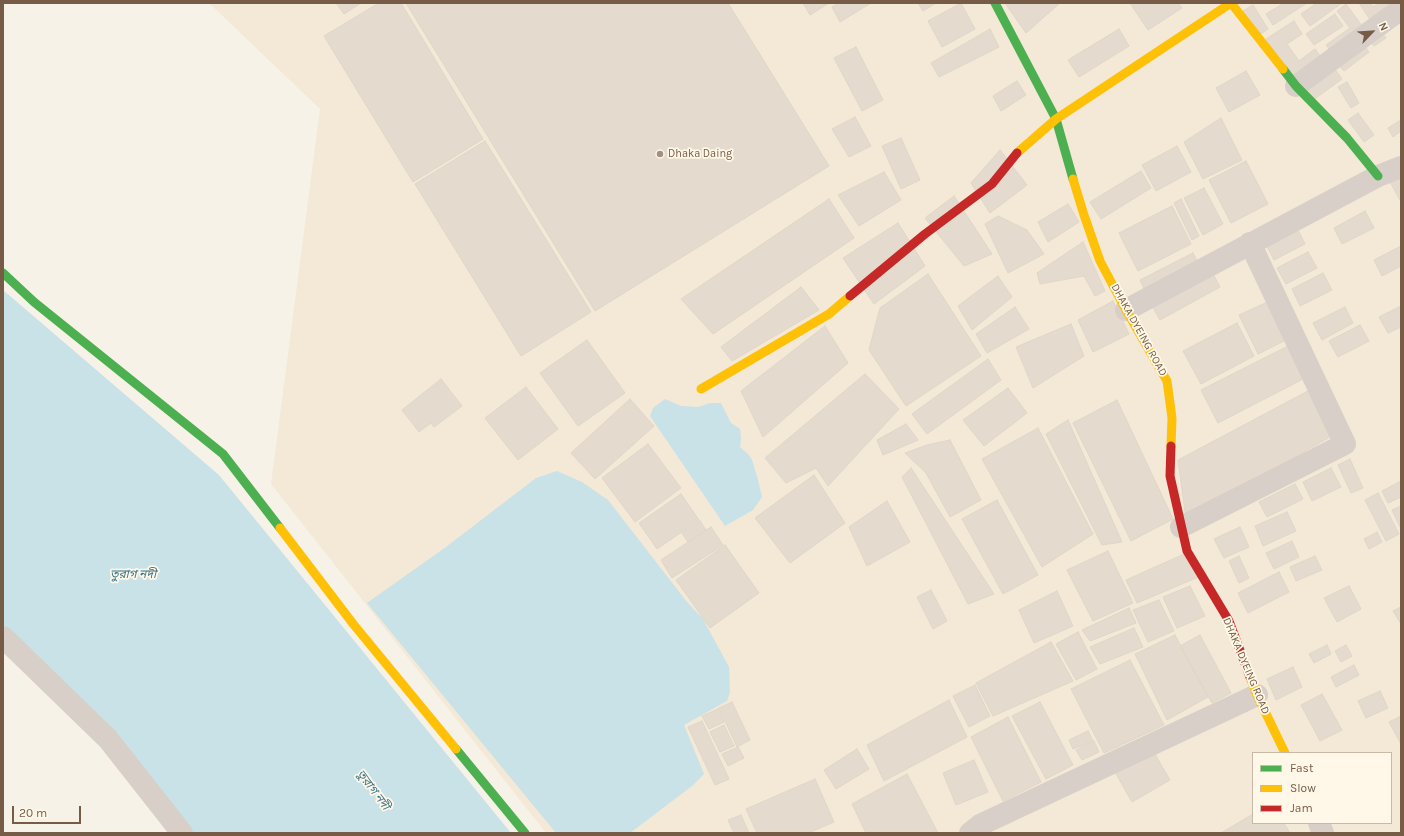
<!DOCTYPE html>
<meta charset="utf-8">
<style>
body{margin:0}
#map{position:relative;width:1404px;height:836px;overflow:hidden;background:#f7f2e7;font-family:Karla,sans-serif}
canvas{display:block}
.frame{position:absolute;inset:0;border:4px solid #765c46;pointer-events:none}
.legend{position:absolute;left:1252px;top:752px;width:140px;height:72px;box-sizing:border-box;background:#fff8e8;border:1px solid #c8baa7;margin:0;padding:5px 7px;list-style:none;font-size:12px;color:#765c46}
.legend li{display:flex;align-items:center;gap:8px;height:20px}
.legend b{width:20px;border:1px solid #c8baa7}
.north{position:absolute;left:1352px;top:12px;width:40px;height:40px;-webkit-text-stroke:3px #fff8e8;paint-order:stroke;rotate:65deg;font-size:11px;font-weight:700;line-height:16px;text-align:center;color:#765c46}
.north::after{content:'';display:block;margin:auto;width:14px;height:18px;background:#765c46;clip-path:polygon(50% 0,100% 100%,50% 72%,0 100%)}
.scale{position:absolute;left:12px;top:806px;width:69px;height:18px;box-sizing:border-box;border:2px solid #765c46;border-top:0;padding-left:5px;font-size:12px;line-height:14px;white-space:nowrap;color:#765c46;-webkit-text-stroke:3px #fff8e8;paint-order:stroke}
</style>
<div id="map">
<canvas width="1404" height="836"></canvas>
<div class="frame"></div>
<ul class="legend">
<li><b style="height:5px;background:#4caf50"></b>Fast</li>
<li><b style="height:5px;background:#ffc107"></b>Slow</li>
<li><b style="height:5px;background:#c62828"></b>Jam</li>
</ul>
<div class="north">N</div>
<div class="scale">20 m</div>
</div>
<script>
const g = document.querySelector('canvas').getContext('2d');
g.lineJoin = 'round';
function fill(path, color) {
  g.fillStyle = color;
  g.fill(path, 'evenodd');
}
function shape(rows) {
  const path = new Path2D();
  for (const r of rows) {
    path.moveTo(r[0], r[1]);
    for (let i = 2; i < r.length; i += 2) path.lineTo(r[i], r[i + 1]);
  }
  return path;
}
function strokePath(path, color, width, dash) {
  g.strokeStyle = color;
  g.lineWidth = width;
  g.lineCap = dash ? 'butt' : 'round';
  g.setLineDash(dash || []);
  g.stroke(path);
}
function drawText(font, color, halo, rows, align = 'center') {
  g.font = font + ' Karla,"Noto Sans Bengali",sans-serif';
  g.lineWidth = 3.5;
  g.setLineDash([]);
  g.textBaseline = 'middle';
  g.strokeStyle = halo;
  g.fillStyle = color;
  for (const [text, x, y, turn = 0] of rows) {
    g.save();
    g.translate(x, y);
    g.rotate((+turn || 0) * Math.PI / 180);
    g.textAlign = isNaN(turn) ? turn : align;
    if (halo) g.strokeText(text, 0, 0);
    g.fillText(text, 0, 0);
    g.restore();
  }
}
fill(shape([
 [209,3,1401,3,1401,833,546,833,271,484,320,109],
 [1253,753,1391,753,1391,823,1253,823]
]), '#f3e9d6');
fill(shape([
 [3,290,219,475,511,833,191,833,3,631],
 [665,399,681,406,698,407,710,403,721,403,731,423,740,429,741,439,740,447,748,454,752,460,758,480,762,497,753,510,725,526,650,416,653,408],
 [557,471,582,482,608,500,687,602,703,619,729,667,730,692,727,701,684,725,704,774,692,786,630,833,556,833,367,603,446,547,536,478]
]), '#c8e2e8');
const building = shape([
 [336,3,361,3,344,14,336,3],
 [379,3,401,3,483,139,413,182,324,36,379,3],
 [406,3,728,3,829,166,595,311,406,3],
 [803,3,829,3,810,15,803,3],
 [838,3,871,3,840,22,832,7,838,3],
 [918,3,936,3,923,11,918,3],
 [961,3,975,29,942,47,928,21,961,3],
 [1005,3,1060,3,1026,33,1005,3],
 [1130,3,1178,3,1182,8,1148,30,1130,3],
 [1284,3,1307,3,1273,25,1266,14,1284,3],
 [1317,3,1342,3,1310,26,1301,14,1317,3],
 [1359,3,1370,3,1373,7,1379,3,1398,3,1371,21,1359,3],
 [1346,4,1365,30,1332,53,1326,45,1350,28,1337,11,1346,4],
 [1253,5,1268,29,1259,35,1243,11,1253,5],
 [1335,14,1343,26,1314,45,1306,34,1335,14],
 [1294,21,1302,34,1287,44,1299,61,1315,49,1323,60,1294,81,1266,39,1294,21],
 [990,29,999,47,939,77,931,63,990,29],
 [1119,29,1129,46,1079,77,1068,60,1119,29],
 [1379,29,1386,38,1374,46,1368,38,1379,29],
 [1361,42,1369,52,1344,71,1336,62,1361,42],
 [856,47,883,100,862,111,834,58,856,47],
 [1332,65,1342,79,1313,100,1303,85,1332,65],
 [1246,71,1260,95,1229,112,1216,88,1246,71],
 [1017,81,1026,95,1001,111,993,96,1017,81],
 [1347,82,1359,103,1351,108,1338,87,1347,82],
 [1358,113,1374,135,1364,142,1348,120,1358,113],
 [855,117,871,146,849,157,832,129,855,117],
 [1221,118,1242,160,1203,179,1184,142,1221,118],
 [1401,120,1401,131,1393,137,1388,128,1401,120],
 [901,138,920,180,901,189,882,146,901,138],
 [485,141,591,312,521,356,415,184,485,141],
 [1177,146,1191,172,1156,191,1142,165,1177,146],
 [1000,150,1027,185,990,213,971,183,1000,150],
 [1246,161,1268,204,1231,223,1209,180,1246,161],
 [1141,171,1151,188,1101,219,1090,202,1141,171],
 [884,172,901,200,859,226,838,195,884,172],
 [1401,176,1401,202,1390,182,1401,176],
 [1204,188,1223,224,1203,235,1184,198,1204,188],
 [954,196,992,254,964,266,925,218,954,196],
 [829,199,854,238,713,334,681,299,829,199],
 [1181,199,1199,236,1192,240,1174,203,1181,199],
 [1068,204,1079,222,1048,242,1038,222,1068,204],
 [1172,206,1191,244,1138,271,1119,233,1172,206],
 [1365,211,1374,228,1342,244,1334,228,1365,211],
 [998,216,1027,230,1044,254,1008,273,985,224,998,216],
 [898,223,925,266,874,304,843,258,898,223],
 [1297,228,1305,244,1274,260,1266,244,1297,228],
 [1083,242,1105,291,1095,296,1084,276,1040,284,1037,273,1083,242],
 [1401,246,1401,266,1382,276,1374,260,1401,246],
 [1308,252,1317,268,1286,284,1277,268,1308,252],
 [1193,253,1199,265,1146,293,1140,280,1193,253],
 [1210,268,1220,287,1160,320,1150,302,1210,268],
 [1323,273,1332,290,1300,306,1292,289,1323,273],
 [928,274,981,356,906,406,869,350,880,308,928,274],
 [998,276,1012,297,972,330,958,306,998,276],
 [801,287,819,310,732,361,721,347,801,287],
 [1272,300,1290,338,1258,354,1239,315,1272,300],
 [1113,301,1129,334,1093,352,1078,320,1113,301],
 [1401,306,1401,327,1388,333,1379,317,1401,306],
 [1015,307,1029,329,987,353,976,334,1015,307],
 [1345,307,1353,323,1322,340,1313,323,1345,307],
 [1237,323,1254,356,1201,384,1183,351,1237,323],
 [1071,324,1084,356,1033,388,1016,347,1071,324],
 [1360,325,1369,341,1338,357,1329,341,1360,325],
 [825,326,848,363,763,437,741,391,825,326],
 [587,340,625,393,578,426,540,373,587,340],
 [1290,345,1307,377,1218,423,1201,390,1290,345],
 [988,359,1001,380,927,434,912,414,988,359],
 [865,374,899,409,828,486,816,468,786,483,765,458,865,374],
 [441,379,462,406,434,427,431,423,419,432,402,410,441,379],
 [526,387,558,429,518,460,485,418,526,387],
 [1008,388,1027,413,984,446,963,420,1008,388],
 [1308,391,1330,437,1186,519,1178,460,1308,391],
 [630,399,654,426,595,479,571,453,630,399],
 [1117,400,1173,519,1131,541,1073,423,1117,400],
 [1068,420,1122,542,1102,545,1046,434,1068,420],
 [906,424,918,440,883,455,877,440,906,424],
 [1038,428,1093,534,1042,567,982,459,1038,428],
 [950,440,981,500,950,517,926,473,905,453,927,445,950,440],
 [648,444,681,488,635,522,602,478,648,444],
 [1350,459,1363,488,1351,493,1338,465,1350,459],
 [911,468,994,594,968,604,902,477,911,468],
 [1331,468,1341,487,1312,501,1303,482,1331,468],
 [814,475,845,523,790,563,755,518,814,475],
 [1401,481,1401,497,1388,503,1382,491,1401,481],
 [1295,484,1303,499,1267,517,1259,502,1295,484],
 [1378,493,1399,534,1386,541,1365,500,1378,493],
 [681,494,699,520,657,549,639,523,681,494],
 [997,500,1038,575,1003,594,962,519,997,500],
 [887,501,910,542,867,566,849,527,887,501],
 [1401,506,1401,527,1400,527,1392,510,1401,506],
 [1287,512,1296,531,1263,546,1255,526,1287,512],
 [700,521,706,530,688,542,682,533,700,521],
 [711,527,723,545,672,578,661,560,711,527],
 [1240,527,1249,547,1224,558,1214,539,1240,527],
 [1377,532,1382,542,1369,549,1364,539,1377,532],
 [1292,541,1299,557,1274,569,1266,553,1292,541],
 [725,545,759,593,710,628,676,580,725,545],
 [1108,551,1133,603,1093,621,1067,570,1108,551],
 [1191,551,1201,576,1137,603,1126,580,1191,551],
 [1239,556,1249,578,1239,583,1229,561,1239,556],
 [1315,556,1322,570,1296,581,1290,567,1315,556],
 [1279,572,1289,592,1248,613,1238,593,1279,572],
 [1190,586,1205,616,1177,628,1163,597,1190,586],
 [1349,586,1361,609,1337,622,1324,598,1349,586],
 [931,590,947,621,933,629,917,597,931,590],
 [1057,591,1073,626,1034,643,1019,610,1057,591],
 [1159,600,1174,631,1148,642,1133,610,1159,600],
 [1401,607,1401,624,1393,611,1401,607],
 [1129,608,1136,623,1090,641,1082,630,1129,608],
 [1134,628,1143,647,1100,664,1090,647,1134,628],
 [1078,632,1097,669,1076,680,1056,644,1078,632],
 [1175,635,1208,697,1167,720,1135,654,1175,635],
 [1200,635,1231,693,1212,703,1180,646,1200,635],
 [1051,642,1073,681,993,716,976,683,1051,642],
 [1327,645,1331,654,1314,663,1309,654,1327,645],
 [1346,645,1352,656,1341,662,1335,651,1346,645],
 [1130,660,1164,725,1104,753,1071,689,1130,660],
 [1354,665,1359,675,1336,687,1331,677,1354,665],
 [1293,667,1302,687,1276,700,1267,679,1293,667],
 [975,685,990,716,969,727,953,696,975,685],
 [1380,691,1388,708,1366,718,1358,701,1380,691],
 [1322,694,1342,730,1320,741,1301,705,1322,694],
 [949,700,967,737,884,781,867,745,949,700],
 [732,702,750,740,737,747,719,708,732,702],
 [1040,702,1073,765,1046,779,1012,716,1040,702],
 [718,709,724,722,709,729,702,716,718,709],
 [1401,716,1401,744,1389,722,1401,716],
 [1008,717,1041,782,1003,801,971,737,1008,717],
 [702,721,729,779,715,785,688,727,702,721],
 [724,725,734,746,720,752,710,732,724,725],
 [1088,731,1093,741,1073,749,1069,740,1088,731],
 [1094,741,1099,752,1082,760,1076,750,1094,741],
 [738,747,744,758,728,766,722,754,738,747],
 [857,749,869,769,836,789,824,770,857,749],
 [1153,751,1170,780,1132,802,1115,772,1153,751],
 [974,760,988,792,956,805,943,773,974,760],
 [907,774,938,833,866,833,852,804,907,774],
 [815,779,834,822,808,833,757,833,746,809,815,779],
 [1253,814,1253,823,1284,823,1290,833,1221,833,1253,814],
 [741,815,749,833,734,833,728,820,741,815]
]);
fill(building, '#e4dbce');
strokePath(building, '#e0d6c9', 1);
strokePath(shape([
 [1296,86,1401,9],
 [1126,310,1378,176,1401,167],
 [1181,527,1345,444,1250,243],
 [3,637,108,739,182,833],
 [1319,823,1323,833],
 [970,833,980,825,1257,695]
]), '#d8d0c8', 22);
strokePath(shape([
 [995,3,1056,119,1073,179],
 [1283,69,1296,86,1347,138,1378,176],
 [3,273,34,302,223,454,280,528],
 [456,749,525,833]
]), '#4caf50', 9);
strokePath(shape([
 [1017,153,1056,119,1231,3,1283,69],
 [1073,179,1084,215,1100,261,1126,310,1167,381,1172,418,1171,446],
 [701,389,829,314,850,296],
 [280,528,354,625,456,749],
 [1250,677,1257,695,1285,753]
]), '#ffc107', 9);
strokePath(shape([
 [850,296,925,234,992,184,1017,153],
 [1171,446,1170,476,1187,551,1229,621,1250,677]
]), '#c62828', 9);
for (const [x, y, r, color] of [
 [660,154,4,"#a3907e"]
]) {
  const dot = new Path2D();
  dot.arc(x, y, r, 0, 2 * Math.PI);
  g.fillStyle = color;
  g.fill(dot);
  strokePath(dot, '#fff8e8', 1.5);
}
drawText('11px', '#765c46', '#fff8e8', [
 ["Dhaka Daing",668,154]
], 'left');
drawText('11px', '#765c46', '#fff8e8', [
 ["DHAKA DYEING ROAD",1139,330,61],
 ["DHAKA DYEING ROAD",1246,666,67]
]);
drawText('italic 12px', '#3e768b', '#fff8e8', [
 ["তুরাগ নদী",133,575],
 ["তুরাগ নদী",373,790,53]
]);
</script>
